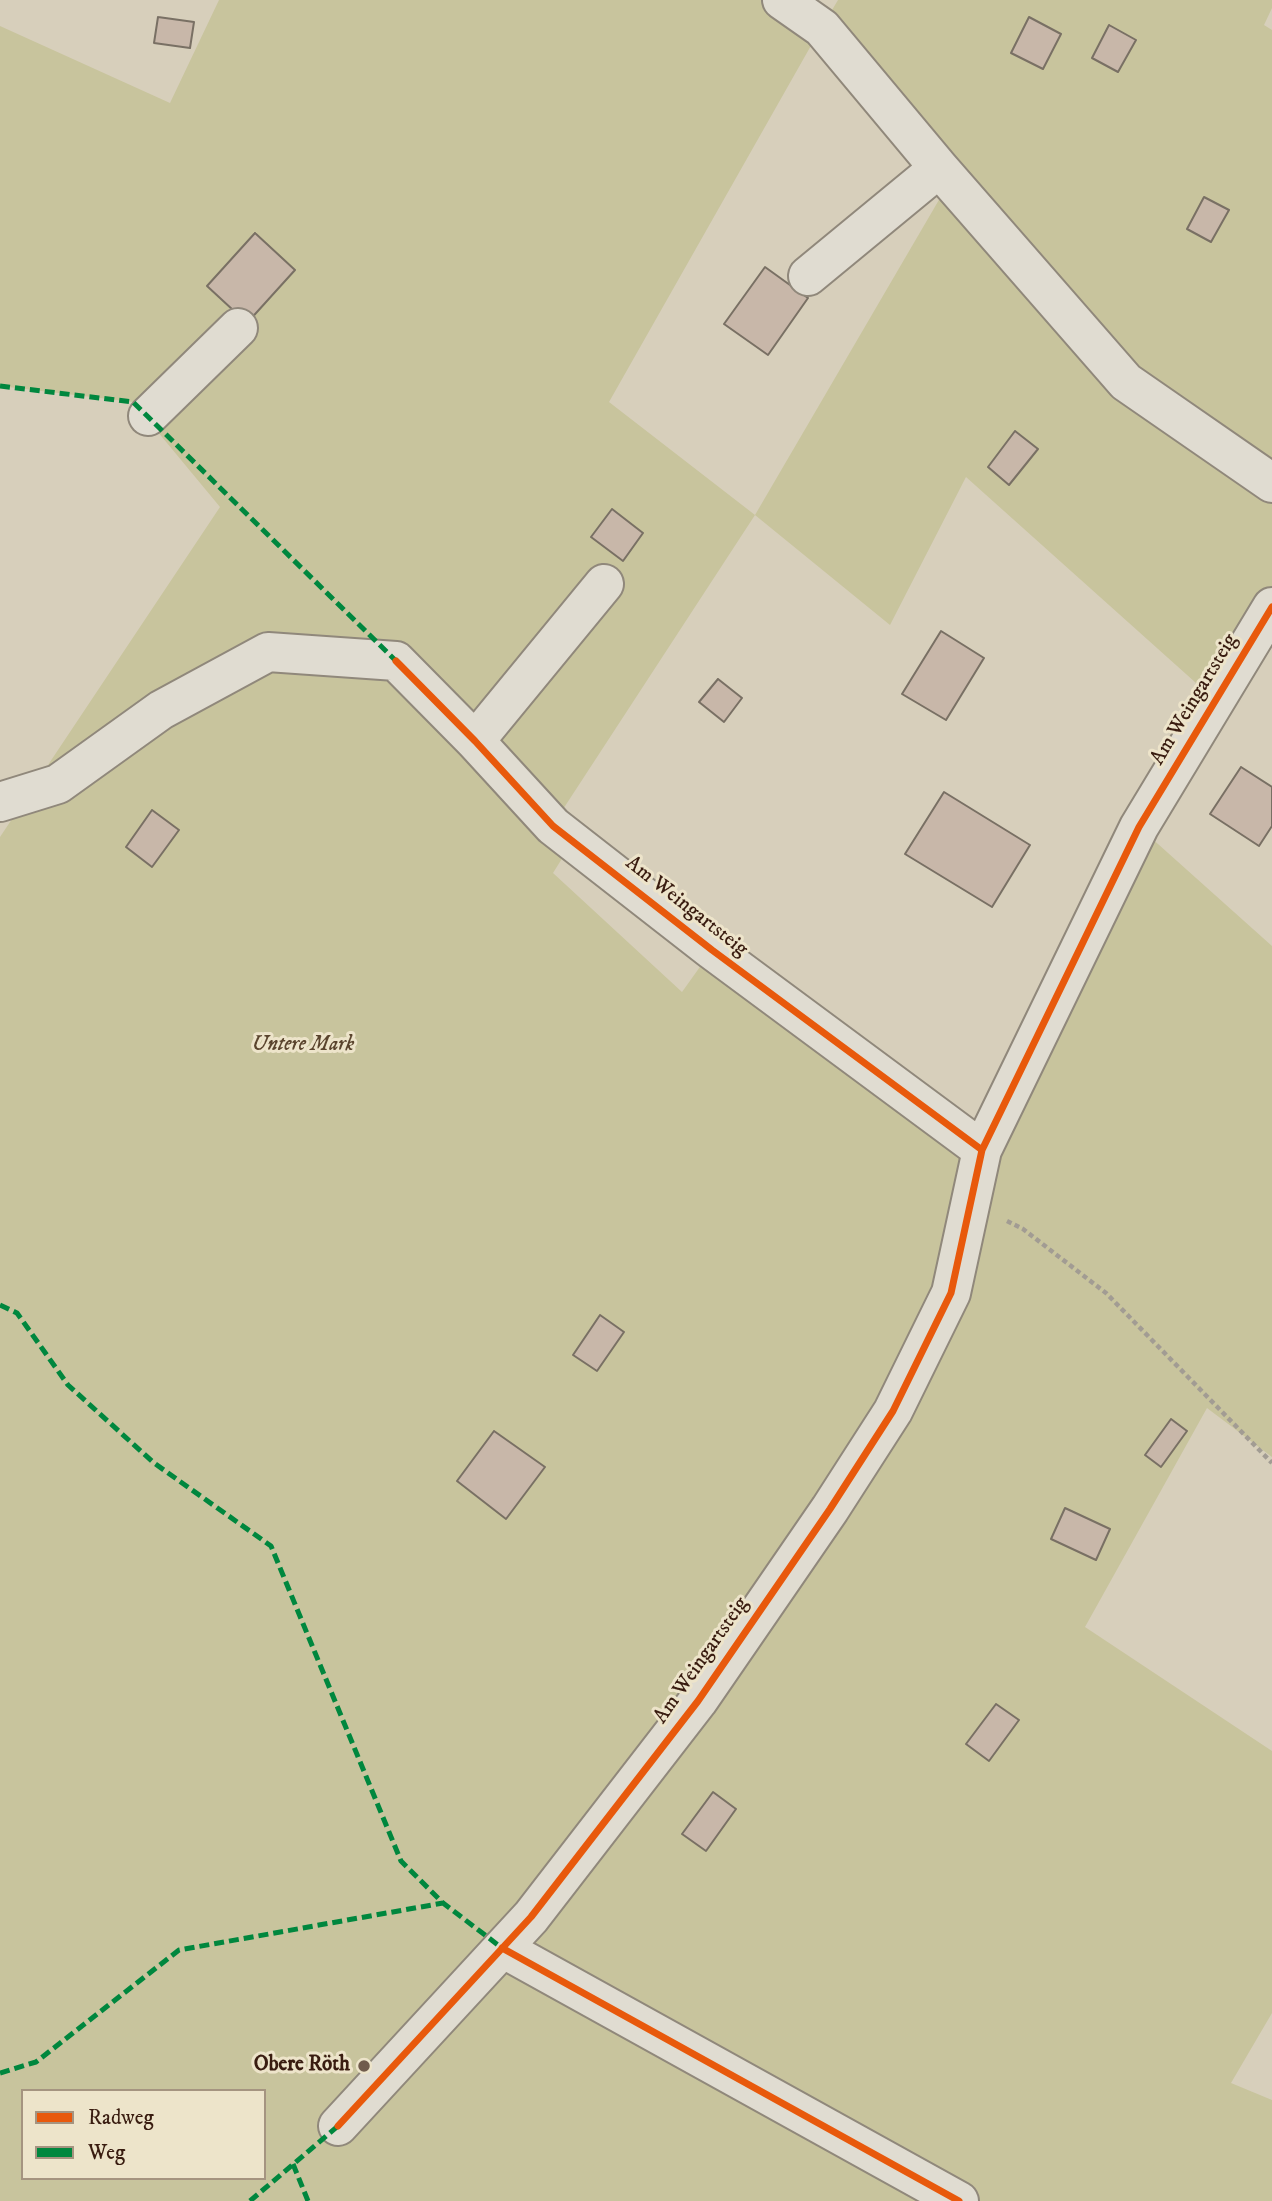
<!DOCTYPE html>
<meta charset="utf-8">
<style>
body{margin:0}
#map{position:relative;width:1272px;height:2201px;overflow:hidden;background:#d7cfbb;font-family:"IM FELL DW Pica",serif}
canvas{display:block}
.legend{position:absolute;left:21px;top:2089px;width:245px;height:91px;box-sizing:border-box;background:#ede4ca;border:2px solid #a59480;margin:0;padding:9px 12px;list-style:none;font-size:21px;color:#391c10}
.legend li{display:flex;align-items:center;gap:14px;height:35px}
.legend b{width:35px;border:2px solid #a59480}
</style>
<div id="map">
<canvas width="1272" height="2201"></canvas>
<ul class="legend">
<li><b style="height:9px;background:#e8590c"></b>Radweg</li>
<li><b style="height:9px;background:#00873e"></b>Weg</li>
</ul>
</div>
<script>
const g = document.querySelector('canvas').getContext('2d');
g.lineJoin = 'round';
function fill(path, color) {
  g.fillStyle = color;
  g.fill(path, 'evenodd');
}
function shape(rows) {
  const path = new Path2D();
  for (const r of rows) {
    path.moveTo(r[0], r[1]);
    for (let i = 2; i < r.length; i += 2) path.lineTo(r[i], r[i + 1]);
  }
  return path;
}
function strokePath(path, color, width, dash) {
  g.strokeStyle = color;
  g.lineWidth = width;
  g.lineCap = dash ? 'butt' : 'round';
  g.setLineDash(dash || []);
  g.stroke(path);
}
function drawText(font, color, halo, rows, align = 'center') {
  g.font = font + ' "IM FELL DW Pica",serif';
  g.lineWidth = 6;
  g.setLineDash([]);
  g.textBaseline = 'middle';
  g.strokeStyle = halo;
  g.fillStyle = color;
  for (const [text, x, y, turn = 0] of rows) {
    g.save();
    g.translate(x, y);
    g.rotate((+turn || 0) * Math.PI / 180);
    g.textAlign = isNaN(turn) ? turn : align;
    if (halo) g.strokeText(text, 0, 0);
    g.fillText(text, 0, 0);
    g.restore();
  }
}
fill(shape([
 [219,0,782,0,822,27,838,0,1272,0,1272,8,1264,25,1272,30,1272,607,1215,700,966,477,890,625,755,515,554,823,573,841,553,873,682,992,712,950,982,1150,1139,827,1272,946,1272,1457,1207,1408,1085,1627,1272,1751,1272,2013,1231,2083,1272,2100,1272,2201,0,2201,0,837,220,507,133,402,0,386,0,26,170,103],
 [821,28,950,181,755,515,609,402],
 [23,2091,264,2091,264,2178,23,2178]
]), '#c8c49d');
const building = shape([
 [158,17,194,22,190,48,154,43,158,17],
 [1029,17,1061,34,1043,69,1011,53,1029,17],
 [1109,25,1136,40,1118,72,1092,58,1109,25],
 [1204,197,1229,210,1211,242,1187,229,1204,197],
 [255,233,295,270,247,323,207,286,255,233],
 [765,267,808,298,768,355,724,324,765,267],
 [1015,431,1038,449,1009,485,988,467,1015,431],
 [612,509,643,533,623,561,591,537,612,509],
 [941,631,984,658,946,720,902,694,941,631],
 [718,679,742,698,724,722,699,702,718,679],
 [1241,767,1272,787,1272,826,1259,846,1210,814,1241,767],
 [944,792,1030,845,992,907,905,854,944,792],
 [152,810,179,830,152,867,126,847,152,810],
 [600,1315,624,1332,597,1371,573,1355,600,1315],
 [1171,1419,1187,1431,1161,1467,1145,1455,1171,1419],
 [494,1431,545,1467,506,1519,457,1481,494,1431],
 [1065,1508,1110,1529,1096,1560,1051,1539,1065,1508],
 [996,1704,1019,1720,989,1761,966,1744,996,1704],
 [713,1792,736,1809,706,1851,682,1834,713,1792]
]);
fill(building, '#c8b7a9');
strokePath(building, '#797064', 2);
const minor = shape([
 [782,0,822,28,939,168,1126,382,1272,483],
 [808,276,939,168],
 [148,416,238,328],
 [475,741,604,584],
 [0,802,58,784,161,710,268,652,396,661,475,741,553,826,712,950,982,1150],
 [502,1948,959,2201],
 [338,2126,531,1917,698,1701,830,1509,893,1411,951,1293,982,1150,1139,827,1272,607]
]);
strokePath(minor, '#90887b', 42);
strokePath(shape([
 [1007,1221,1023,1229,1106,1293,1272,1463]
]), '#a29c93', 4.5, [5, 3.5]);
strokePath(minor, '#e0dcd1', 38);
strokePath(shape([
 [0,386,133,402,396,661],
 [0,1305,17,1313,68,1385,154,1463,271,1546,401,1861,443,1903,502,1948],
 [0,2073,36,2062,179,1950,443,1903],
 [293,2164,308,2201],
 [250,2201,338,2126]
]), '#00873e', 5, [10, 5]);
strokePath(shape([
 [396,661,475,741,553,826,712,950,982,1150],
 [502,1948,959,2201],
 [338,2126,531,1917,698,1701,830,1509,893,1411,951,1293,982,1150,1139,827,1272,607]
]), '#e8590c', 7);
for (const [x, y, r, color] of [
 [364,2066,7,"#705b4c"]
]) {
  const dot = new Path2D();
  dot.arc(x, y, r, 0, 2 * Math.PI);
  g.fillStyle = color;
  g.fill(dot);
  strokePath(dot, '#ede4ca', 2.5);
}
drawText('21px', '#391c10', '#ede4ca', [
 ["Am Weingartsteig",1195,700,-59],
 ["Am Weingartsteig",686,907,38],
 ["Am Weingartsteig",702,1661,-55]
]);
drawText('italic 21px', '#5a442d', '#ede4ca', [
 ["Untere Mark",303,1046]
]);
drawText('bold 21px', '#391c10', '#ede4ca', [
 ["Obere Röth",350,2066]
], 'right');
</script>
